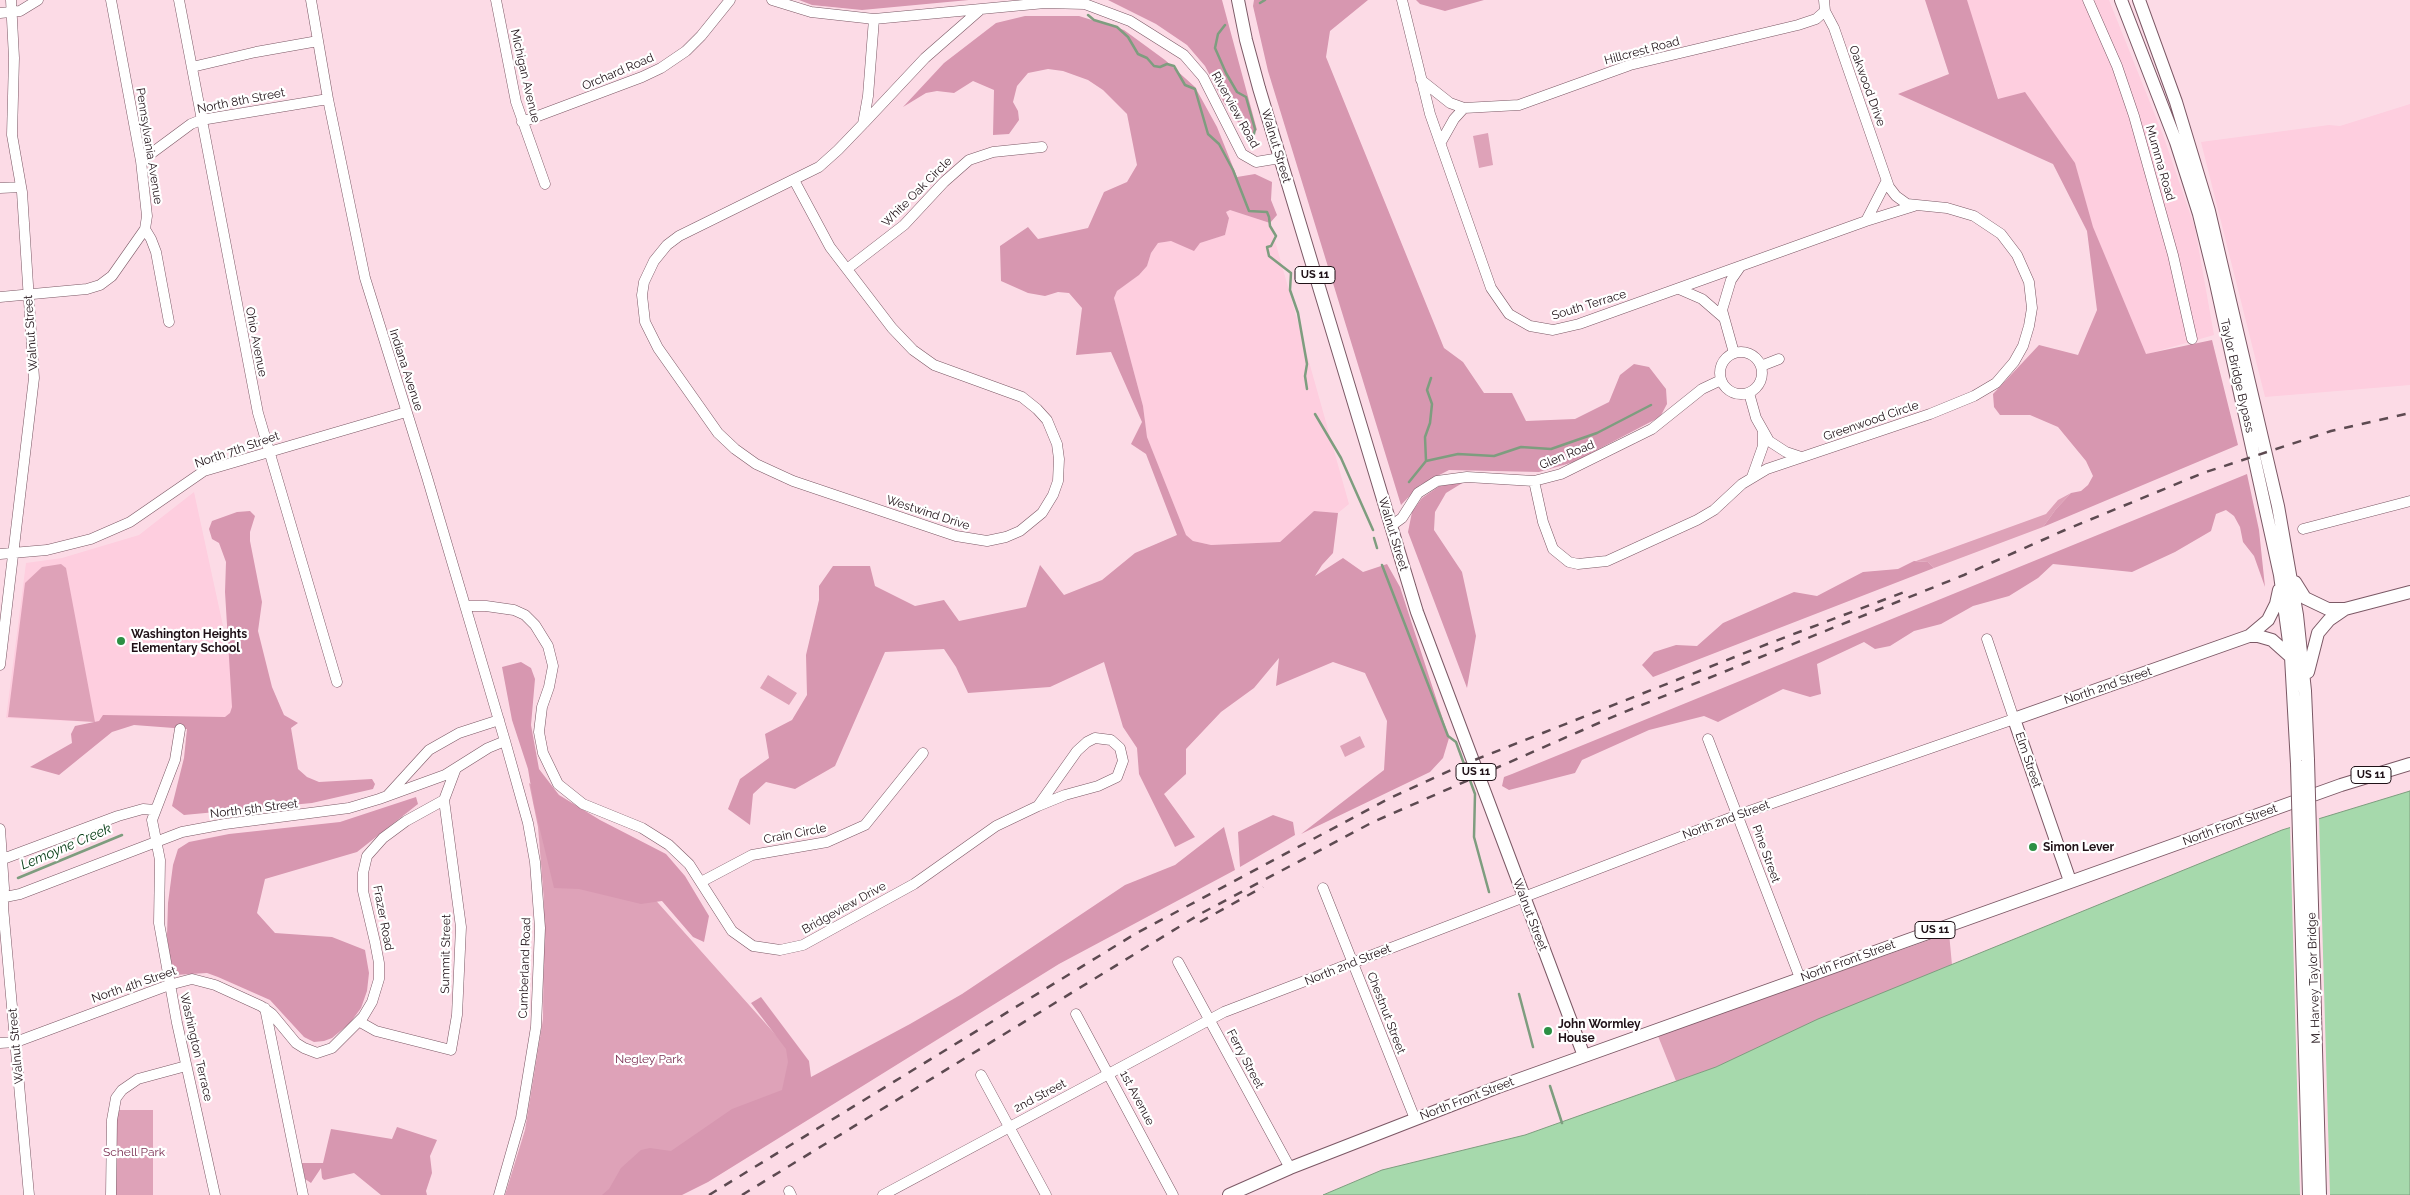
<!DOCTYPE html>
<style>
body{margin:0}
canvas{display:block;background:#fcdbe6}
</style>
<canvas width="2410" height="1195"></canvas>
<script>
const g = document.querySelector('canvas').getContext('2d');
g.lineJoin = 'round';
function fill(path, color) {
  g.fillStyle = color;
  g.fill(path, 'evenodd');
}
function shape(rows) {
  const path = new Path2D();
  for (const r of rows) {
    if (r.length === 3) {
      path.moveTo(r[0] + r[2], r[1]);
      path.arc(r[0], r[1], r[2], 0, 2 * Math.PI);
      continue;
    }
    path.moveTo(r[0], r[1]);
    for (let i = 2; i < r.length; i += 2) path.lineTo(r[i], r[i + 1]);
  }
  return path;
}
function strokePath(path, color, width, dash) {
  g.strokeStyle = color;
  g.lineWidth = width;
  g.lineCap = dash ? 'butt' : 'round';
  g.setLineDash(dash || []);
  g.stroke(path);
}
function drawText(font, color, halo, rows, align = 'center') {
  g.font = font + ' Raleway,sans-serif';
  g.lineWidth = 4.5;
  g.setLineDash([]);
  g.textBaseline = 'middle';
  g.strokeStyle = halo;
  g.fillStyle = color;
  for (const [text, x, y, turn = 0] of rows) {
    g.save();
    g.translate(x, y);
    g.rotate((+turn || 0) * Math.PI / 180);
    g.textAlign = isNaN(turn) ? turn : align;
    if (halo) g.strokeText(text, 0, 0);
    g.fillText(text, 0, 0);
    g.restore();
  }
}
fill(shape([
 [1966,0,2109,0,2163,135,2195,228,2214,335,2144,355,2040,118,1999,100],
 [2410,104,2410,385,2265,397,2201,142,2329,125,2340,126],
 [1230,210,1270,223,1349,504,1338,513,1314,511,1280,542,1211,545,1193,541,1186,535,1147,437,1143,406,1114,298,1117,291,1139,275,1147,266,1151,253,1158,243,1171,241,1200,243,1225,235,1229,218,1226,212],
 [194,492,243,718,95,722,6,718,26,563,62,558,139,535]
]), '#fecedf');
fill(shape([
 [1488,133,1493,165,1479,168,1473,136],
 [2071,493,2056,509,2043,527,1934,568,1928,562,1916,561,2046,514,2058,500],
 [61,564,66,568,95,722,8,717,25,583,42,567],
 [768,675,797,693,789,705,760,688],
 [1360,736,1365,747,1345,757,1340,746],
 [529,783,560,804,618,858,799,1061,806,1079,633,1195,505,1195,525,1130,543,1019,544,901,538,827],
 [1949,933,1952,965,1824,1018,1714,1068,1676,1081,1658,1036],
 [115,1110,153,1110,153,1195,115,1195]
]), '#dea2b8');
fill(shape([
 [799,0,969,0,862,10,812,5],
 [1108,0,1222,0,1257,130,1253,133,1243,129,1224,103,1205,66,1187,45,1156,24],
 [1254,0,1368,0,1330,31,1326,57,1444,348,1463,362,1484,393,1512,393,1526,421,1575,419,1609,402,1620,375,1634,364,1649,367,1666,389,1667,404,1660,417,1574,462,1539,472,1449,470,1420,485,1401,505,1268,71,1253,6],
 [1416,0,1484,0,1445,11,1420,4],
 [1925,0,1967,0,1998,99,2025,92,2075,163,2093,227,2146,354,2212,340,2238,445,2043,527,2056,509,2071,493,2081,491,2088,485,2093,476,2086,461,2058,427,2030,415,2000,415,1994,407,1993,394,2039,345,2078,355,2097,310,2087,231,2053,164,1898,94,1949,74],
 [1025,16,1079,16,1124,30,1165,60,1195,87,1217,127,1237,177,1255,174,1272,182,1271,200,1277,215,1270,223,1230,210,1226,212,1229,218,1225,235,1200,243,1194,251,1171,241,1158,243,1151,253,1147,266,1139,275,1117,291,1114,298,1143,406,1147,437,1186,535,1193,541,1211,545,1280,542,1314,511,1338,513,1333,553,1322,565,1315,576,1343,558,1363,572,1387,564,1400,587,1449,738,1443,758,1430,772,1301,834,1384,770,1387,721,1365,673,1333,662,1276,686,1279,658,1254,688,1221,712,1186,749,1186,774,1164,794,1195,837,1175,847,1139,774,1137,748,1123,727,1104,662,1050,687,968,693,956,667,944,649,885,652,835,766,795,789,766,782,753,794,750,825,728,809,740,779,769,758,765,734,792,720,807,695,806,655,819,600,819,586,833,566,870,566,875,586,915,606,944,600,959,621,1026,607,1040,565,1064,595,1102,580,1135,553,1177,535,1146,454,1131,444,1142,422,1111,352,1076,355,1082,308,1069,293,1058,292,1045,296,1028,293,1001,281,1000,246,1028,227,1038,239,1088,228,1104,192,1127,182,1137,165,1127,114,1103,90,1088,80,1063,71,1048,69,1028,73,1017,86,1013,102,1018,111,1019,120,1009,134,993,135,994,90,973,81,954,93,937,91,926,93,903,107,944,63,996,23],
 [2247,474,2259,530,2265,587,2254,556,2243,542,2240,527,2234,516,2226,510,2216,514,2211,531,2175,552,2132,572,2053,564,2038,578,2009,596,1973,606,1941,624,1914,631,1890,646,1875,649,1864,642,1817,664,1821,694,1810,697,1783,689,1718,722,1704,716,1649,730,1582,760,1575,773,1509,790,1502,786,1504,777,1512,774],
 [1464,482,1446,493,1435,512,1434,530,1462,572,1476,636,1467,688,1408,532,1412,512,1422,498,1441,485],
 [250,511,255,516,250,532,250,541,262,602,258,631,272,687,284,715,298,723,291,728,298,769,307,777,319,782,372,779,375,784,373,789,312,803,184,815,172,806,184,758,187,729,134,725,112,732,59,775,30,767,72,743,71,734,75,726,99,721,103,715,225,717,230,713,232,707,225,592,226,562,219,543,212,539,209,529,212,521,237,512],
 [1914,561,1928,562,1934,568,1653,677,1642,665,1654,652,1676,645,1697,646,1723,623,1794,592,1817,596,1863,572,1898,569],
 [521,662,531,668,535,679,531,725,539,769,559,795,600,820,666,854,685,876,709,916,704,942,693,937,662,901,641,904,579,889,554,888,534,805,528,769,512,720,502,667],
 [416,797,418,804,357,852,265,879,257,913,275,933,332,937,365,950,369,973,367,991,361,1008,350,1023,332,1038,324,1041,314,1042,304,1037,270,1000,218,977,207,973,175,975,172,972,167,936,168,903,173,865,178,849,189,842,229,834,340,822],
 [1273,815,1293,822,1295,835,1240,867,1238,832],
 [1224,827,1235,870,1059,964,708,1182,682,1195,602,1195,609,1189,621,1168,641,1150,650,1148,671,1151,732,1109,782,1090,788,1062,786,1049,751,1003,761,997,809,1061,811,1077,910,1024,962,994,1125,885,1175,865],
 [397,1127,437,1140,430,1156,432,1173,426,1191,427,1195,381,1195,354,1173,324,1180,322,1178,321,1168,311,1183,305,1179,302,1163,323,1163,331,1129,392,1139]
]), '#d797b0');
const water = shape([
 [2410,791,2410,1195,1323,1195,1382,1170,1525,1135,1716,1067,1818,1019,2282,830,2410,791]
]);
fill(water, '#a6d9ac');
strokePath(water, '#7e9d7f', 1);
fill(shape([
 [2319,816,2330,1195,2300,1195,2290,825]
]), '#fcdbe6');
strokePath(shape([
 [1260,3,1265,0],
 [1088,15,1094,20,1117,27,1128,37,1138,54,1147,58,1154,66,1160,67,1167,64,1174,66,1185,85,1195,89,1208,134,1219,144,1233,170,1249,211,1267,212,1269,217,1270,226,1276,236,1271,246,1267,247,1269,256,1291,273,1290,290,1298,313,1307,364,1305,376,1307,389],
 [1225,25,1218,34,1215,48,1226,73,1237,92,1246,97,1255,129,1252,143],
 [1315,414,1341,458,1373,530],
 [1426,461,1425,437,1430,423,1432,404,1427,390,1431,378],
 [1409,482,1426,461,1458,454,1494,456,1521,447,1551,449,1597,433,1651,405],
 [1374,538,1377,548],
 [1382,565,1448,736,1456,742,1475,794,1474,837,1489,892],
 [18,878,122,835],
 [1519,994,1533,1047],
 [1550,1086,1562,1123]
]), '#7e9d7f', 2.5);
const minor = shape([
 [111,0,141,161,147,216,145,229,151,239,156,252,169,322],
 [179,0,258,413,337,682],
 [311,0,328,99,365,278,427,477,505,741,528,823,535,862,540,928,536,1027,521,1118,499,1195],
 [496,0,516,102,545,184],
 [772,0,811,12,874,19,1045,3,1085,4,1130,21,1184,55,1203,77,1242,154,1256,162,1280,158],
 [1402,0,1430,114,1491,288,1509,314,1530,326,1553,330,1579,324,1866,221,1886,182],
 [2088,0,2117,66,2134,116,2173,255,2192,339],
 [0,13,20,11,38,0],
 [192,67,256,52,318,41],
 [1421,80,1450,103,1464,108],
 [522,122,642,77,661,68,686,51,701,36,730,0],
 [864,123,925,58,981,9],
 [1441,142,1454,119,1464,108,1519,105,1630,65,1798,25,1816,19,1825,11],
 [141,161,191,124,201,120,328,99],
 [794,180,830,247,892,328,913,350,934,365,1022,397,1037,409,1047,420,1057,444,1059,459,1058,481,1053,495,1042,513,1020,531,1006,537,987,541,956,536,793,481,756,464,735,449,718,433,658,348,645,322,642,295,644,282,654,261,667,245,679,236,819,167,838,150,863,124,868,96,874,19],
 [0,188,21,187],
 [1866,221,1914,206],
 [847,269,904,225,944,182,969,160,993,152,1042,147],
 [1679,289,1702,299,1724,318],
 [0,297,87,289,100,285,112,276,145,229],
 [1741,373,21],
 [1734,353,1722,310,1731,280,1740,267],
 [1761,366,1779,359],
 [1749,393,1756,418,1769,441,1786,452,1801,457],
 [1752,477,1763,446,1763,431],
 [1534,481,1543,522,1553,549,1569,562,1578,564,1607,561,1697,520,1714,510,1742,484,1767,469,1930,414,1974,396,1996,383,2014,362,2023,346,2029,326,2032,308,2029,282,2017,255,2001,234,1974,216,1947,208,1907,204,1896,196,1889,187,1834,28,1825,11,1824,0],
 [1391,526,1402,518,1418,493,1437,481,1467,477,1534,481,1561,474,1652,429,1702,389,1721,380],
 [2303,529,2410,501],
 [0,554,47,550,91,539,130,522,204,471,406,412],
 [465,606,486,606,514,610,525,615,535,625,548,646,553,666,549,687,542,707,539,732,543,753,558,784,583,804,642,828,669,845,689,864,732,931,753,946,780,950,803,945,914,884,996,826,1038,806],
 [0,665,34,378,22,192,12,135,14,58,11,0],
 [180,729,175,760,152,820,160,860,159,923,177,1023,215,1195],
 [1095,738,1111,740,1120,748,1123,761,1117,777,1098,786,1065,795,1038,806,1077,751,1087,742,1095,738],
 [1708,739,1800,978],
 [387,796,429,750,459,733,499,720],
 [0,829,4,888,3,907,29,1195],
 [3,859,118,816,143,809,155,810],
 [701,882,752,855,827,842,865,825,923,753],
 [1323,888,1415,1119],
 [0,898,20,894,182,832,225,824,349,808,379,799,445,775,488,748,505,741],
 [1178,962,1290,1168],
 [265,1008,303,1195],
 [1076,1014,1173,1195],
 [360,1022,376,1031,451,1050,457,1015,461,927,444,800],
 [0,1043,16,1042,169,985,192,979,215,985,261,1006,272,1014,296,1043,304,1048,317,1053,332,1048,363,1017,372,1002,379,979,379,963,375,942,363,891,363,873,367,856,383,838,406,821,444,800,456,768],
 [981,1075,1046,1195],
 [789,1191,791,1195],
 [111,1195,112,1120,116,1098,122,1090,138,1079,186,1066],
 [883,1195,1224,1012,1738,815,2014,719,1987,639]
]);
const major = shape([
 [1238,0,1246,40,1259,88,1417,612,1584,1056],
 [2121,0,2176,142,2199,214,2215,279,2280,575,2291,657,2297,764],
 [2139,0,2176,102,2209,211,2278,506,2297,615,2305,691,2308,760],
 [2295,582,2305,598,2328,609,2345,609,2410,592],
 [2249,636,2258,636,2272,640,2291,657],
 [2308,672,2318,633,2329,620,2345,609],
 [2070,881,2014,719,2249,636,2268,620,2276,604,2279,590],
 [1229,1195,1290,1168,1498,1087,2341,785,2410,764]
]);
strokePath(minor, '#7b5865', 11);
strokePath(major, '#7b5865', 14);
strokePath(minor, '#fff', 10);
strokePath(major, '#fff', 12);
strokePath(shape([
 [1200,922,1263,887],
 [709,1195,1135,934,1390,798,1462,765,1770,643,1907,591],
 [742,1195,1200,914,1373,822,1617,715,1964,575,2065,530,2203,473,2331,431,2410,413]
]), '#5d4a51', 2.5, [9, 9]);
const majorBridge = shape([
 [2308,760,2320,1195],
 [2297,764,2309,1195]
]);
strokePath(majorBridge, '#7b5865', 14, []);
strokePath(majorBridge, '#fff', 12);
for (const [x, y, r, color] of [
 [121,641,5,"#2c8f44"],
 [2033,847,5,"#2c8f44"],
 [1548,1031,5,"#2c8f44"]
]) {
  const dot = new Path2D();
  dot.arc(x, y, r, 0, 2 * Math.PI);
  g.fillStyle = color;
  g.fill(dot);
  strokePath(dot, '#fff', 2);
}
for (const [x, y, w] of [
 [1315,275,40],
 [1476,772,40],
 [2371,775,40],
 [1935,930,40]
]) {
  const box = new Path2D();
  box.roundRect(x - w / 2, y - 8.5, w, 17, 4);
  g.fillStyle = '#fff';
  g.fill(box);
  strokePath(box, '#1f1117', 1);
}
drawText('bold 11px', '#1f1117', null, [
 ["US 11",1315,275],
 ["US 11",1476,772],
 ["US 11",2371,775],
 ["US 11",1935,930]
]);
drawText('12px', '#1f1117', '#fff', [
 ["Hillcrest Road",1642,51,-15],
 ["Orchard Road",618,72,-23],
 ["Michigan Avenue",525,76,77],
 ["Oakwood Drive",1867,86,70],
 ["North 8th Street",241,101,-11],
 ["Riverview Road",1235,110,61],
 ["Pennsylvania Avenue",149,146,81],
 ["Walnut Street",1276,146,73],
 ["Mumma Road",2160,163,74],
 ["White Oak Circle",917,192,-45],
 ["South Terrace",1589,305,-17],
 ["Walnut Street",31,333,-94],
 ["Ohio Avenue",256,342,79],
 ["Indiana Avenue",406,370,72],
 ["Taylor Bridge Bypass",2237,376,77],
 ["Greenwood Circle",1871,421,-19],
 ["North 7th Street",237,450,-19],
 ["Glen Road",1567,455,-22],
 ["Westwind Drive",928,513,18],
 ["Walnut Street",1393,534,73],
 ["North 2nd Street",2108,686,-19],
 ["Elm Street",2028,760,71],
 ["North 5th Street",254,809,-7],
 ["North 2nd Street",1726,820,-20],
 ["North Front Street",2230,825,-20],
 ["Crain Circle",795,834,-11],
 ["Pine Street",1766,854,70],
 ["Bridgeview Drive",844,908,-29],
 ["Walnut Street",1530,915,69],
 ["Frazer Road",383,918,79],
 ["Summit Street",446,954,-89],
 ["North Front Street",1848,961,-20],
 ["North 2nd Street",1348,965,-22],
 ["Cumberland Road",525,968,-88],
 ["M. Harvey Taylor Bridge",2314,978,-92],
 ["North 4th Street",134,985,-19],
 ["Chestnut Street",1386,1013,69],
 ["Walnut Street",16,1046,-95],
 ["Washington Terrace",196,1047,77],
 ["Ferry Street",1245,1059,62],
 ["2nd Street",1040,1096,-28],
 ["1st Avenue",1137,1098,62],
 ["North Front Street",1467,1099,-21]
]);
drawText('bold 12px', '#1f1117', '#fff', [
 ["Washington Heights",131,634],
 ["Elementary School",131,648],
 ["Simon Lever",2043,847],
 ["John Wormley",1558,1024],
 ["House",1558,1038]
], 'left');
drawText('12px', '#7a2e51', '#fff', [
 ["Negley Park",649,1059],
 ["Schell Park",134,1152]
]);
drawText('italic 14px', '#003910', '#fff', [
 ["Lemoyne Creek",66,847,-23]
]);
</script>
